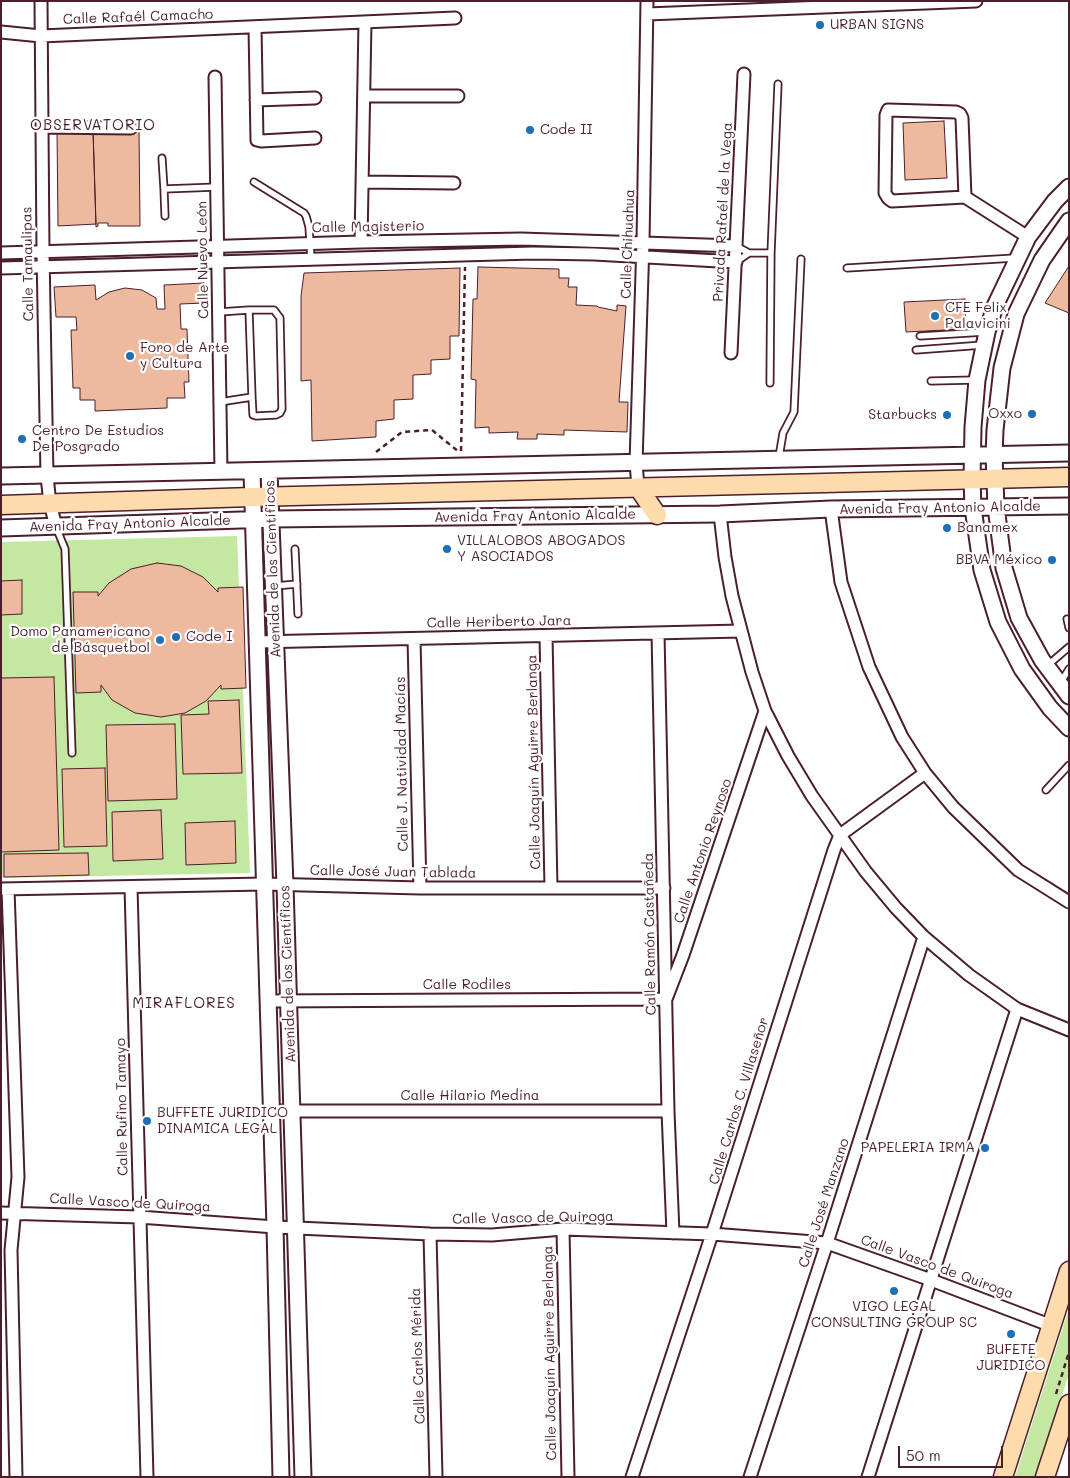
<!DOCTYPE html>
<meta charset="utf-8">
<style>
body{margin:0}
#map{position:relative;width:1070px;height:1478px;overflow:hidden;background:#fff;font-family:Mali,sans-serif}
canvas{display:block}
.frame{position:absolute;inset:0;border:2px solid #4a1f2b;pointer-events:none}
.scale{position:absolute;left:898px;top:1446px;width:105px;height:22px;box-sizing:border-box;border:2px solid #4a1f2b;border-top:0;padding-left:6px;font-size:15px;line-height:18px;white-space:nowrap;color:#4a1f2b;-webkit-text-stroke:4px #fff;paint-order:stroke}
</style>
<div id="map">
<canvas width="1070" height="1478"></canvas>
<div class="frame"></div>
<div class="scale">50 m</div>
</div>
<script>
const g = document.querySelector('canvas').getContext('2d');
g.lineJoin = 'round';
function fill(path, color) {
  g.fillStyle = color;
  g.fill(path, 'evenodd');
}
function shape(rows) {
  const path = new Path2D();
  for (const r of rows) {
    path.moveTo(r[0], r[1]);
    for (let i = 2; i < r.length; i += 2) path.lineTo(r[i], r[i + 1]);
  }
  return path;
}
function strokePath(path, color, width, dash) {
  g.strokeStyle = color;
  g.lineWidth = width;
  g.lineCap = dash ? 'butt' : 'round';
  g.setLineDash(dash || []);
  g.stroke(path);
}
function drawText(font, color, halo, rows, align = 'center') {
  g.font = font + ' Mali,sans-serif';
  g.lineWidth = 4.5;
  g.setLineDash([]);
  g.textBaseline = 'middle';
  g.strokeStyle = halo;
  g.fillStyle = color;
  for (const [text, x, y, turn = 0] of rows) {
    g.save();
    g.translate(x, y);
    g.rotate((+turn || 0) * Math.PI / 180);
    g.textAlign = isNaN(turn) ? turn : align;
    if (halo) g.strokeText(text, 0, 0);
    g.fillText(text, 0, 0);
    g.restore();
  }
}
fill(shape([
 [237,536,250,873,1,878,1,542],
 [1069,1308,1069,1374,1036,1477,1015,1477]
]), '#c4e8a2');
const building = shape([
 [944,121,947,178,905,180,903,123,944,121],
 [57,129,93,130,96,224,58,226,57,129],
 [93,130,139,130,140,226,108,226,108,223,98,223,98,226,96,227,93,130],
 [1069,266,1069,313,1045,303,1069,266],
 [478,267,559,269,559,278,569,278,568,287,577,287,576,305,597,306,598,307,617,311,617,305,626,306,619,402,628,402,627,432,564,430,564,435,537,434,537,439,517,439,518,432,489,433,489,427,475,428,476,380,471,379,473,299,477,299,478,267],
 [460,268,459,336,450,336,450,359,431,360,431,374,413,375,413,399,394,400,394,419,376,421,376,437,312,441,311,380,301,381,301,296,304,273,460,268],
 [204,283,204,303,180,304,181,329,187,329,189,382,184,382,185,398,167,398,167,408,95,411,95,400,80,400,80,388,73,388,71,330,77,330,76,317,56,317,54,287,95,285,96,300,109,292,125,288,142,290,156,298,157,309,165,309,164,285,204,283],
 [965,299,966,329,906,332,904,302,965,299],
 [157,563,181,566,203,577,218,592,218,588,243,587,246,688,221,689,221,685,206,701,185,713,161,717,135,713,112,700,101,685,101,692,76,693,73,592,98,592,98,596,109,583,131,569,157,563],
 [22,580,22,614,1,615,1,581,22,580],
 [54,677,59,850,1,852,1,678,54,677],
 [239,700,242,773,183,774,181,715,209,714,208,701,239,700],
 [175,724,177,799,108,801,106,725,175,724],
 [105,768,107,846,64,847,62,769,105,768],
 [161,810,163,859,113,861,112,812,161,810],
 [235,821,236,863,186,865,185,823,235,821],
 [88,853,89,875,4,877,4,854,88,853]
]);
fill(building, '#edba9f');
strokePath(building, '#4a1f2b', 1);
const lane = shape([
 [162,158,164,189,217,187],
 [254,182,304,213,306,216,309,227,311,259],
 [164,189,165,216],
 [749,253,771,253,778,84],
 [736,262,749,253,736,246],
 [847,268,1015,258],
 [249,310,274,310,280,318,282,409,280,413,276,415,256,416,253,415,252,397],
 [219,312,249,310,252,397,220,402],
 [920,336,985,332],
 [916,350,983,345],
 [931,381,975,380],
 [770,383,771,253],
 [779,457,783,433,794,412,801,259],
 [56,527,65,549,72,753],
 [295,549,298,614],
 [275,586,297,584],
 [1067,619,1069,628],
 [1048,665,1069,647],
 [1061,682,1069,669],
 [1046,790,1069,765]
]);
const street = shape([
 [41,1,43,252,47,476,50,504,56,526],
 [647,14,976,1],
 [255,27,257,140,261,141,315,138],
 [1,32,41,36,455,18],
 [215,77,221,472],
 [364,96,458,96],
 [256,100,315,98],
 [42,127,131,128],
 [363,182,454,183],
 [965,197,962,118,960,114,956,112,888,110,886,115,885,193,888,198,892,201,965,197,1028,237],
 [361,242,365,22],
 [1,253,361,242,521,239,736,246],
 [1,268,533,253,594,254,736,262],
 [731,353,744,74],
 [638,487,636,463,643,242,647,1],
 [831,509,841,582,869,667,902,737,925,773,953,807,1018,870,1069,902],
 [720,514,725,557,732,596,752,672,765,711,788,756,812,796,866,872,896,908,924,937,969,975,1017,1009,1069,1030],
 [658,633,668,1111,673,1233],
 [546,636,551,888],
 [414,639,420,888],
 [257,642,741,631],
 [131,887,147,1477],
 [1,889,264,884,420,888,664,888],
 [8,889,18,1177,11,1250,16,1477],
 [268,1001,666,999,683,955,765,711],
 [272,1111,668,1111],
 [1,1213,139,1217,275,1227,430,1234,492,1235,563,1229,712,1234,827,1243,931,1280,1052,1326],
 [563,1229,568,1477],
 [430,1234,436,1477],
 [632,1477,712,1234,834,850,840,835,925,773],
 [750,1477,827,1243,924,937],
 [868,1477,1017,1009]
]);
const secondary = shape([
 [1069,187,1055,201,1028,237,995,306,987,332,977,380,973,427,972,479,973,508,982,570,998,622,1022,669,1050,708,1069,728],
 [1069,221,1042,260,1016,314,1002,368,995,430,994,455,996,507,1004,568,1019,618,1042,660,1069,696],
 [269,471,285,885,303,1477],
 [252,472,275,1227,281,1477],
 [1,476,1069,453],
 [1,528,271,519,720,514,831,509,1069,506]
]);
const primary = shape([
 [638,487,657,515],
 [1,505,252,497,1069,477],
 [1003,1477,1069,1271],
 [1045,1477,1069,1404]
]);
strokePath(lane, '#4a1f2b', 9);
strokePath(street, '#4a1f2b', 15);
strokePath(secondary, '#4a1f2b', 19);
strokePath(primary, '#4a1f2b', 21);
strokePath(shape([
 [461,451,465,267],
 [376,452,402,432,432,430,459,452],
 [1056,1394,1069,1352]
]), '#4a1f2b', 2.5, [5, 4]);
strokePath(lane, '#fff', 5.5);
strokePath(street, '#fff', 11);
strokePath(secondary, '#fff', 15);
strokePath(primary, '#fedbac', 18);
for (const [x, y, r, color] of [
 [820,25,5,"#1f6fb2"],
 [530,130,5,"#1f6fb2"],
 [935,316,5,"#1f6fb2"],
 [130,356,5,"#1f6fb2"],
 [1032,414,5,"#1f6fb2"],
 [947,415,5,"#1f6fb2"],
 [22,439,5,"#1f6fb2"],
 [947,528,5,"#1f6fb2"],
 [447,549,5,"#1f6fb2"],
 [1052,560,5,"#1f6fb2"],
 [176,637,5,"#1f6fb2"],
 [160,640,5,"#1f6fb2"],
 [147,1121,5,"#1f6fb2"],
 [985,1148,5,"#1f6fb2"],
 [894,1291,5,"#1f6fb2"],
 [1011,1334,5,"#1f6fb2"]
]) {
  const dot = new Path2D();
  dot.arc(x, y, r, 0, 2 * Math.PI);
  g.fillStyle = color;
  g.fill(dot);
  strokePath(dot, '#fff', 2);
}
drawText('14px', '#4a1f2b', '#fff', [
 ["Calle Rafaél Camacho",138,17,-2],
 ["Privada Rafaél de la Vega",723,212,-87],
 ["Calle Magisterio",368,227,-1],
 ["Calle Chihuahua",628,244,-88],
 ["Calle Nuevo León",203,260,-91],
 ["Calle Tamaulipas",28,264,-91],
 ["Avenida Fray Antonio Alcalde",940,508,-1],
 ["Avenida Fray Antonio Alcalde",535,516,-1],
 ["Avenida Fray Antonio Alcalde",130,524,-2],
 ["Avenida de los Científicos",273,569,-92],
 ["Calle Heriberto Jara",499,622,-1],
 ["Calle Joaquín Aguirre Berlanga",534,762,-91],
 ["Calle J. Natividad Macías",402,764,-91],
 ["Calle Antonio Reynoso",703,851,-71],
 ["Calle José Juan Tablada",393,872,1],
 ["Calle Ramón Castañeda",650,934,-91],
 ["Avenida de los Científicos",288,974,-92],
 ["Calle Rodiles",467,985],
 ["Calle Hilario Medina",470,1096],
 ["Calle Carlos C. Villaseñor",739,1101,-73],
 ["Calle Rufino Tamayo",122,1107,-91],
 ["Calle Vasco de Quiroga",130,1203,3],
 ["Calle José Manzano",824,1203,-72],
 ["Calle Vasco de Quiroga",533,1218,-1],
 ["Calle Vasco de Quiroga",937,1267,20],
 ["Calle Joaquín Aguirre Berlanga",550,1353,-91],
 ["Calle Carlos Mérida",418,1356,-92]
]);
drawText('14px', '#4a1f2b', '#fff', [
 ["URBAN SIGNS",830,25],
 ["Code II",540,130],
 ["CFE Felix",945,308],
 ["Palavicini",945,324],
 ["Foro de Arte",140,348],
 ["y Cultura",140,364],
 ["Oxxo",1022,414,"right"],
 ["Starbucks",937,415,"right"],
 ["Centro De Estudios",32,431],
 ["De Posgrado",32,447],
 ["Banamex",957,528],
 ["VILLALOBOS ABOGADOS",457,541],
 ["Y ASOCIADOS",457,557],
 ["BBVA México",1042,560,"right"],
 ["Domo Panamericano",150,632,"right"],
 ["de Básquetbol",150,648,"right"],
 ["Code I",186,637],
 ["BUFFETE JURIDICO",157,1113],
 ["DINAMICA LEGAL",157,1129],
 ["PAPELERIA IRMA",975,1148,"right"],
 ["VIGO LEGAL",894,1307,"center"],
 ["CONSULTING GROUP SC",894,1323,"center"],
 ["BUFETE",1011,1350,"center"],
 ["JURIDICO",1011,1366,"center"]
], 'left');
g.letterSpacing = '1px';
drawText('15px', '#4a1f2b', '#fff', [
 ["OBSERVATORIO",93,125],
 ["MIRAFLORES",184,1003]
]);
g.letterSpacing = '0px';
</script>
